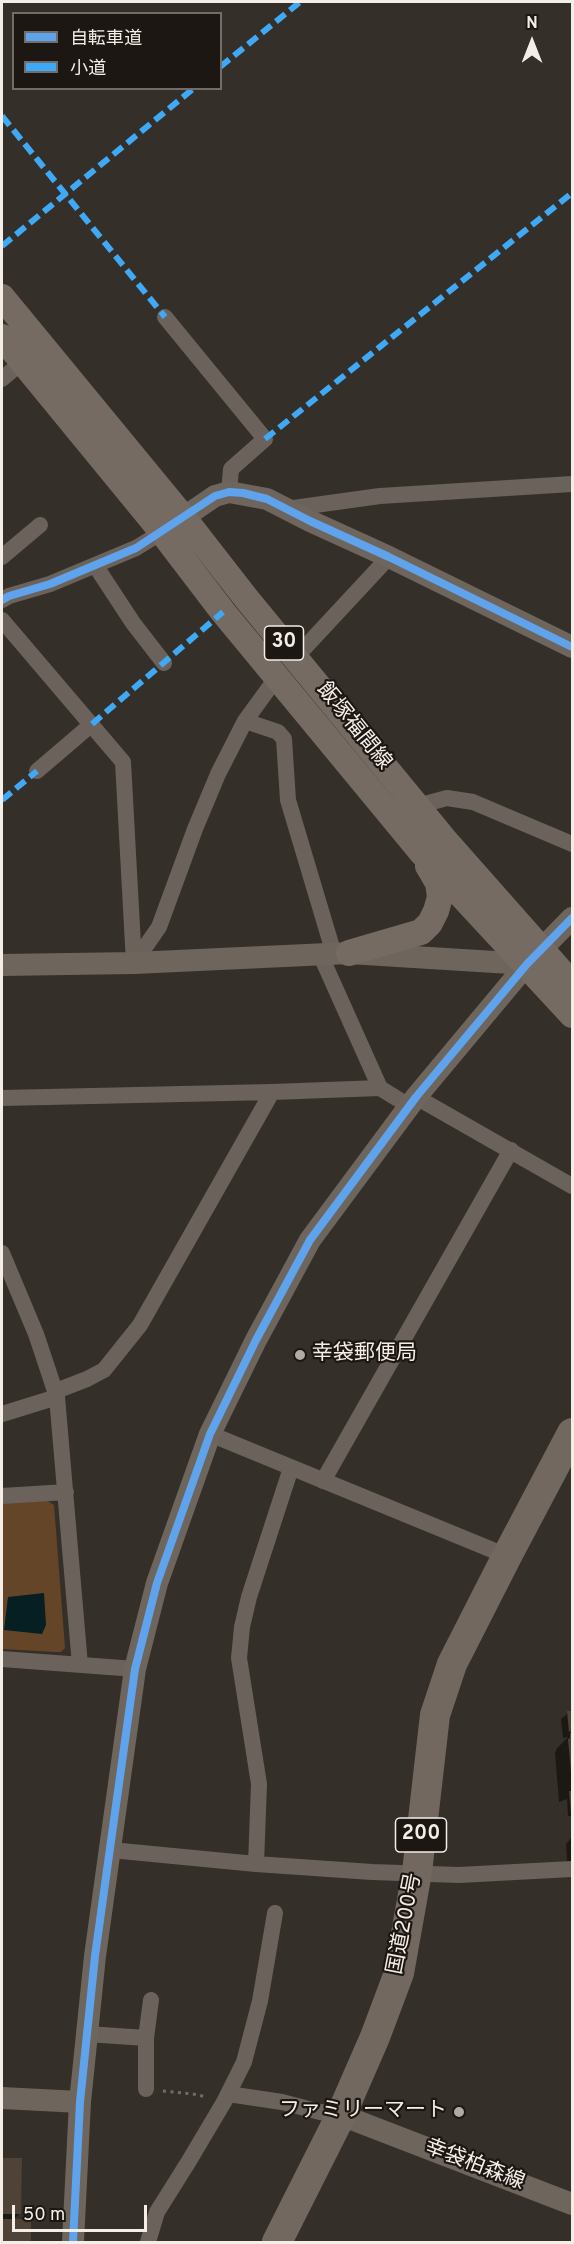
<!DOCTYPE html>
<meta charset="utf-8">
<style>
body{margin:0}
#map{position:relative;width:574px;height:2244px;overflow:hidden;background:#352f29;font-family:Overpass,"Noto Sans JP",sans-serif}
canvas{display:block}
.frame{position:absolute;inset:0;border:3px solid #f5eee7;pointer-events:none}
.legend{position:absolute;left:12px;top:12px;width:210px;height:78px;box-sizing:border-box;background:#1d1713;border:2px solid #736d68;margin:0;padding:8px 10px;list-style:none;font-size:18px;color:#f5eee7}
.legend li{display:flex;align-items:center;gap:12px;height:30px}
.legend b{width:30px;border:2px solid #736d68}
.north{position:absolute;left:502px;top:12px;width:60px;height:60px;-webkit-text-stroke:4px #1d1713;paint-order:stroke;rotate:0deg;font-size:16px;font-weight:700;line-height:24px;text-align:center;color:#f5eee7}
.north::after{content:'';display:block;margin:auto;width:21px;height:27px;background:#f5eee7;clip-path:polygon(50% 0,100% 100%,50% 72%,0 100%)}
.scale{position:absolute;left:12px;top:2205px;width:135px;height:27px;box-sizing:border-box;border:3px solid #f5eee7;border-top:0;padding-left:8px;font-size:18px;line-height:21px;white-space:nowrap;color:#f5eee7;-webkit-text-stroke:4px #1d1713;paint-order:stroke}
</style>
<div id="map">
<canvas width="574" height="2244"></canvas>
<div class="frame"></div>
<ul class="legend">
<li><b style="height:8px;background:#60a3ed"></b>自転車道</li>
<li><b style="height:8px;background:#3fa9f5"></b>小道</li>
</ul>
<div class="north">N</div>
<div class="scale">50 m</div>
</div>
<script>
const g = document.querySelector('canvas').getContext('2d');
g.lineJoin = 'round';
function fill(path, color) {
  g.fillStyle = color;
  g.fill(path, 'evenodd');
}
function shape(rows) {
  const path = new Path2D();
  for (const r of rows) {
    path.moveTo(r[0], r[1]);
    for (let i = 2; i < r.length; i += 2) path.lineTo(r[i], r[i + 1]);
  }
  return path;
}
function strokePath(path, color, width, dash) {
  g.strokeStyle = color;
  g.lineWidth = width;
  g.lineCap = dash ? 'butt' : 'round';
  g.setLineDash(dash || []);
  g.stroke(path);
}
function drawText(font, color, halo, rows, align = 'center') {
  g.font = font + ' Overpass,"Noto Sans JP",sans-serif';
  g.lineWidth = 4.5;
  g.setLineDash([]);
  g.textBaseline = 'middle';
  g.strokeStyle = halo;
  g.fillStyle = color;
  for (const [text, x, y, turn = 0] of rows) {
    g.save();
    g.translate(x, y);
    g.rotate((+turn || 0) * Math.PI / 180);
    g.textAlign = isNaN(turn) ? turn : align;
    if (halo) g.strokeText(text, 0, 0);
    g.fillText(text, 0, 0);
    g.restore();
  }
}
fill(shape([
 [45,1499,54,1505,65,1648,61,1652,55,1652,2,1649,2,1502]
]), '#654527');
fill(shape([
 [44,1593,46,1625,42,1634,4,1630,8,1597]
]), '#051f22');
fill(shape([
 [572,1712,572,1818,571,1818,571,1816,568,1816,567,1799,559,1802,555,1753,557,1748,568,1737,563,1738,561,1719,568,1713],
 [572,1837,572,1866,570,1867,569,1861,567,1861,566,1844],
 [2,2160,20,2160,20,2213,13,2220,29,2220,29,2242,2,2242]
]), '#0007');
fill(shape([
 [567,1711,572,1711,572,1731,569,1732],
 [570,1733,572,1733,572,1772,571,1772,568,1739,570,1738],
 [569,1791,572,1791,572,1814,571,1814],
 [2,2158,22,2158,21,2214,2,2214],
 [2,2219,31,2219,31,2242,2,2242]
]), '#4f4236');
strokePath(shape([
 [163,2091,193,2094,207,2097]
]), '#736d68', 3, [3, 4.5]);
strokePath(shape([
 [165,317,265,439,231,469,229,492],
 [2,379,22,362],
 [286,509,380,496,572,484],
 [2,557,40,525],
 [95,565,133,623,164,663],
 [2,600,9,596,50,584,136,548,162,532],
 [2,620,123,762,134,963],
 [296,657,389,557],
 [245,721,278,732,284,739,288,800,334,954],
 [37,771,92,724],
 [417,806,447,798,473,802,572,844],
 [320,954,380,1088],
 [134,963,159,927,195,829,218,774,245,721,277,677],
 [416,1097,572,1186],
 [2,1098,272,1092,380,1088,409,1106],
 [2,1253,36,1334,57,1397,80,1665],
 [56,1391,87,1379,104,1370,140,1325,272,1092],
 [2,1414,57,1397],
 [210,1434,507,1556],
 [323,1481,511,1150],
 [2,1496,66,1492],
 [2,1659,135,1669],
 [111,1850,256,1864,372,1872,459,1875,572,1869],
 [256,1864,259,1784,239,1658,242,1627,249,1597,291,1468],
 [87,2034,146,2038,146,2089],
 [146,2038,151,2000],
 [228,2094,282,2102,320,2112,341,2115],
 [148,2242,157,2212,189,2161,224,2102,244,2062,260,2001,275,1913]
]), '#6a625b', 16);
strokePath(shape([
 [168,528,215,496,229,492,267,499,310,521,389,557,572,647],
 [2,965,134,963,349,953,527,964],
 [2,2098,80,2102],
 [341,2115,572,2204],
 [73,2242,80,2102,95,1956,135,1669,157,1583,210,1434,256,1340,310,1240,416,1097,527,964,572,918]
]), '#6e655c', 22);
strokePath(shape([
 [2,297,183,517,246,598,444,839,572,984],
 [2,337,162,532,223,612,422,853,572,1015],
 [349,953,421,932,430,923,436,911,440,897,438,883,428,866]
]), '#766b63', 26);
strokePath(shape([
 [277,2242,341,2115,375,2037,399,1973,417,1872,435,1715,452,1664,507,1556,572,1433]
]), '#73685f', 30);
strokePath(shape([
 [220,67,300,2],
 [2,116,165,317],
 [2,246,194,88],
 [265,439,572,193],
 [92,724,223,612],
 [2,800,37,771]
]), '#3fa9f5', 6, [12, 6]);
strokePath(shape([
 [2,600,9,596,50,584,136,548,215,496,229,492,243,493,267,499,310,521,389,557,572,647],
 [73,2242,80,2102,95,1956,135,1669,157,1583,210,1434,256,1340,310,1240,416,1097,527,964,572,918]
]), '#60a3ed', 8);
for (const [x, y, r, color] of [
 [300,1355,6,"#b2aba4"],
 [459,2112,6,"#b2aba4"]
]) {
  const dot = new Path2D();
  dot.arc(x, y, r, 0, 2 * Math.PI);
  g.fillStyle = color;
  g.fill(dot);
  strokePath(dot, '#1d1713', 2);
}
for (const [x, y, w] of [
 [284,643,39],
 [421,1835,51]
]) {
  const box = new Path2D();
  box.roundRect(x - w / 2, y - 17, w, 34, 4.5);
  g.fillStyle = '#1d1713';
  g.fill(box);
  strokePath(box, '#f5eee7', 1.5);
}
drawText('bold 20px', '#f5eee7', null, [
 ["30",284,643],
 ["200",421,1835]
]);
drawText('21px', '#f5eee7', '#1d1713', [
 ["飯塚福間線",353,727,51],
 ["国道200号",406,1924,-79],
 ["幸袋柏森線",474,2166,21]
]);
drawText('21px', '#f5eee7', '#1d1713', [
 ["幸袋郵便局",312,1355],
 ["ファミリーマート",447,2112,"right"]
], 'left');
</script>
